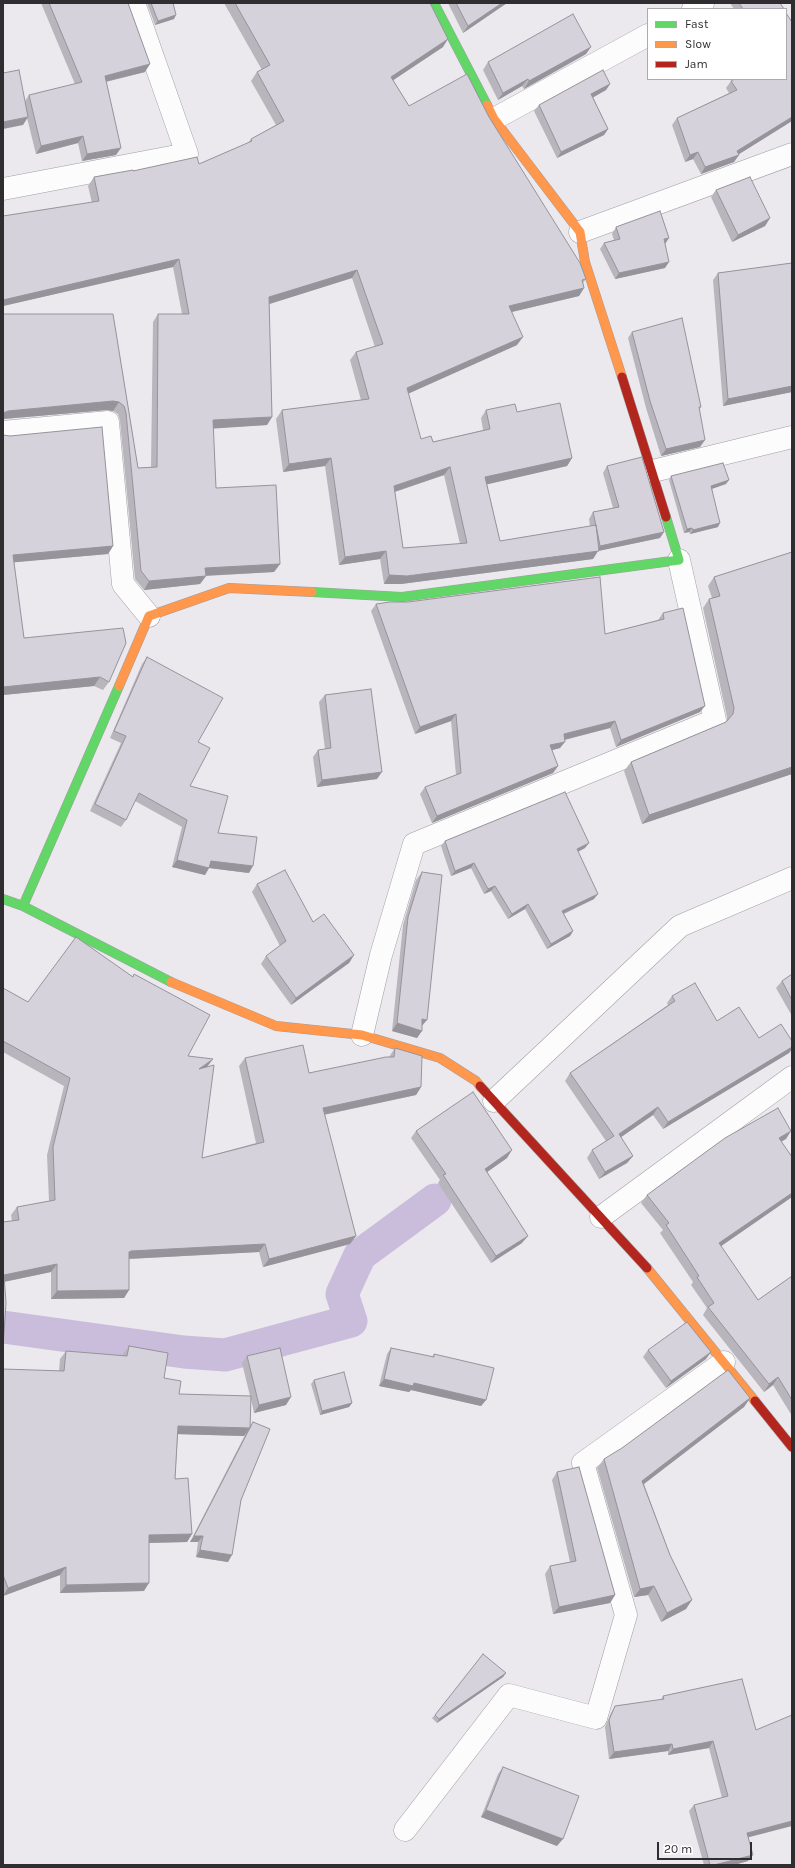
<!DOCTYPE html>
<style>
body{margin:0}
#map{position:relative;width:795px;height:1868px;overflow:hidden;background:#ebe9ee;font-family:Karla,sans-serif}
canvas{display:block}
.frame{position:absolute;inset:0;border:4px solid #2f2d30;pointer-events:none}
.legend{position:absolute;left:647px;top:8px;width:140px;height:72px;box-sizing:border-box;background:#fff;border:1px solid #acabac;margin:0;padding:5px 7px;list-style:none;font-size:12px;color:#2f2d30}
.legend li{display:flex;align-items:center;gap:8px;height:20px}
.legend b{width:20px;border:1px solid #acabac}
.scale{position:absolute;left:657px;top:1842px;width:95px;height:18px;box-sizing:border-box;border:2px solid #2f2d30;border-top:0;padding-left:5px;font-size:12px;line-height:14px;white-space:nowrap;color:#2f2d30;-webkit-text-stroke:3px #fff;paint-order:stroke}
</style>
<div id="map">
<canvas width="795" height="1868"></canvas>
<div class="frame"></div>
<ul class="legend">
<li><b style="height:5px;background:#63d668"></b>Fast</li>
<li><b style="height:5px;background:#ff974d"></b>Slow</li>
<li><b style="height:5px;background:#b3261e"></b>Jam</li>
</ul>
<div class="scale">20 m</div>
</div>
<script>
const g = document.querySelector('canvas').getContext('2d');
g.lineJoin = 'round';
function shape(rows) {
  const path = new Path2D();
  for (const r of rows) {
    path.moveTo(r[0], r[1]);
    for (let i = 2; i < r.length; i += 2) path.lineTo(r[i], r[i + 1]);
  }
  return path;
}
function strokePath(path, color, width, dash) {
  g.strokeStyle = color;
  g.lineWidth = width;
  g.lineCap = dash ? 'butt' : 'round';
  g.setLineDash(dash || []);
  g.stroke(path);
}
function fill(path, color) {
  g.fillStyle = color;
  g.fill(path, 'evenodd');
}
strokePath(shape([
 [3,1327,184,1352,225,1355,351,1321,342,1294,360,1255,435,1200]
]), '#cabddb', 33);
const street = shape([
 [693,9,703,3],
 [494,119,648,35],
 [3,189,187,154,134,3],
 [580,232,792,154],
 [3,432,108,422,123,584,149,616],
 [653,471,792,437],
 [362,1035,381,955,414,844,715,720,679,560],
 [494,1101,680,926,792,878],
 [601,1217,792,1077],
 [405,1830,509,1695,596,1718,626,1615,583,1463,724,1362]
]);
const fast = shape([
 [434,3,487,105],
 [312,592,402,597,679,560,666,517],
 [3,899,23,906,171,982],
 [23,906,119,686]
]);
const slow = shape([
 [487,105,494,119,580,232,585,262,622,377],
 [119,686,149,616,229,588,312,592],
 [171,982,276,1026,362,1035,440,1058,476,1081,480,1086],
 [647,1268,755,1401]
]);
const jam = shape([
 [622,377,666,517],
 [480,1086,647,1268],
 [755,1401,792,1447]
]);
strokePath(street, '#a09fa2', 23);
strokePath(fast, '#a09fa2', 10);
strokePath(slow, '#a09fa2', 10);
strokePath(jam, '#a09fa2', 10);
strokePath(street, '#fcfcfc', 22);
strokePath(fast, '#63d668', 9);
strokePath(slow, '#ff974d', 9);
strokePath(jam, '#b3261e', 9);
fill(shape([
 [41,3,128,3,145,72,106,82,116,155,82,161,78,143,36,154,27,118,23,125,25,101,29,95,75,84],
 [147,3,173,3,174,19,155,25],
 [224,3,430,3,443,47,393,80,409,106,489,117,586,279,583,283,584,288,579,296,512,312,517,345,408,393,421,439,433,442,483,430,481,418,486,410,517,412,572,458,567,466,487,484,500,541,590,526,589,519,593,512,613,508,603,473,607,466,660,538,598,551,593,559,401,584,384,584,380,559,339,565,325,466,283,472,276,419,282,410,361,400,350,360,356,352,375,347,352,278,269,304,272,417,267,425,213,428,216,488,280,564,274,572,206,576,200,584,144,590,135,579,120,421,118,414,113,411,107,410,3,419,3,314,113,314,138,468,151,467,153,322,158,314,182,314,173,267,3,306,3,216,92,203,88,186,94,177,133,171,199,164,248,143,251,139,276,125,251,81,257,72,262,70],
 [444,475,460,544,403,548,395,492],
 [448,3,507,3,463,33],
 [730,3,780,3,784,9,734,9],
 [792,22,792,121,739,154,734,162,701,174,693,159,685,162,672,125,677,118,729,93,726,88,731,81,786,79],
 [586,54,524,89,522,86,498,100,483,70,488,62],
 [610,84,606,90,593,97,608,129,604,135,557,158,534,111,539,105],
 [716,190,770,218,765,226,732,242,711,197],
 [616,227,665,268,615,279,600,249,604,243,614,240,612,234],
 [792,263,792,392,723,406,713,280,718,273],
 [632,332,701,407,699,410,700,447,661,456,646,408,628,338],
 [3,435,113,546,108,554,14,562,24,638,109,682,103,690,94,686,3,695],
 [671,476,726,484,712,488,718,527,690,534,689,532,684,533,669,480],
 [792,552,792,774,642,824,624,771,631,762,726,722,727,721,727,717,703,608,709,599,712,598,708,586,714,577],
 [376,604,605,634,658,620,663,613,700,712,616,747,610,728,565,740,560,748,552,750,558,766,553,773,432,823,420,794,425,787,456,775,451,721,415,734,371,611],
 [147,657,198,742,190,786,218,833,249,873,209,868,205,875,172,867,182,827,135,801,126,820,121,827,90,811,121,743,110,738,142,664],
 [325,695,377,779,317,787,313,757,318,750,325,749,319,702],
 [445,841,585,848,578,852,594,899,564,914,573,931,570,936,547,949,525,909,508,919,491,891,484,894,471,868,451,876,441,846],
 [422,872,422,1026,417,1038,392,1031,403,925,416,880],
 [257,884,313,922,354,955,349,963,291,1005,261,964,266,956,280,946,252,892],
 [134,974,188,1056,207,1067,202,1158,256,1143,239,1066,245,1058,309,1073,389,1057,395,1048,421,1087,416,1095,324,1115,356,1236,350,1244,263,1267,259,1252,129,1259,129,1290,124,1298,51,1299,51,1272,4,1282,3,1347,3,1222,12,1221,11,1215,17,1207,49,1201,47,1155,64,1086,3,1052,3,988,28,1002,132,977],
 [792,974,792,1016,776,988,782,981],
 [672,996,717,1021,759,1038,792,1041,792,1049,789,1053,663,1129,653,1115,621,1137,633,1156,627,1163,599,1179,587,1158,592,1150,606,1141,565,1081,570,1073,668,1005,667,1003],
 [416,1131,507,1158,487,1172,522,1243,491,1263,438,1183,440,1180,411,1138],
 [786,1139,781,1142,792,1157,792,1197,721,1246,758,1300,792,1276,792,1416,773,1385,764,1392,703,1315,707,1308,691,1285,693,1282,660,1233,663,1230,641,1203,647,1195],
 [129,1346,164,1378,179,1394,250,1396,242,1363,247,1356,286,1405,254,1413,251,1399,250,1426,253,1422,241,1500,228,1562,196,1557,198,1542,190,1542,246,1433,244,1436,178,1434,175,1479,192,1534,187,1542,149,1543,144,1591,60,1593,60,1575,3,1596,3,1369,59,1371,60,1359,66,1351,123,1356,123,1354],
 [391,1348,432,1357,434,1354,486,1400,481,1406,411,1390,409,1392,379,1386,387,1354],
 [648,1350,706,1359,666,1388,643,1357],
 [314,1380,352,1403,349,1407,320,1415,311,1384],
 [750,1398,744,1407,644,1484,670,1555,686,1609,661,1622,648,1595,634,1597,597,1468,604,1459],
 [557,1472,615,1595,610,1603,553,1614,545,1574,550,1566,570,1562,552,1480],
 [506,1673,503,1677,437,1723,432,1718,435,1715],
 [742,1679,748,1837,748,1861,734,1865,704,1865,689,1811,694,1805,722,1798,709,1748,668,1755,668,1751,609,1759,605,1727,611,1713,615,1706,661,1700,663,1696],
 [503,1767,557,1846,481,1817,498,1774]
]), '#b8b5bd');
fill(shape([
 [502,3,507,3,463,33,468,26],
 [176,15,174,19,155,25,158,21],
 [448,39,443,47,386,85,391,77],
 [591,47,586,54,524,89,529,81],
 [150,64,145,72,100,83,105,76],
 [528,79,522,86,498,100,503,93],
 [610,84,606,90,587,101,591,94],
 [28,117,23,125,3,129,3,122],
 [792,117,792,121,736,156,739,155,734,162,701,174,705,167,737,151],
 [608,129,604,135,557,158,561,152],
 [83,136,78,143,36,154,41,146],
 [121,148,116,155,82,161,87,154],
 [698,152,693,159,685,162,690,155],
 [770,218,765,226,732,242,738,235],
 [669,238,665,244,664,239],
 [179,259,173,267,3,306,3,300],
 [669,262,665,268,615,279,619,273],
 [357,270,352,278,263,306,269,297],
 [584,288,579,296,503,314,509,306],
 [523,337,517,345,401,397,407,388],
 [792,386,792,392,723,406,728,399],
 [113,401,119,402,113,411,107,410,3,419,3,413,8,411],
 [272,417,267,425,207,429,213,420],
 [705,440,700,447,661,456,666,449],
 [331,458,325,466,283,472,289,464],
 [572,458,567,466,480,486,485,477],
 [450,467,444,475,388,494,394,486],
 [729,480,726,484,709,490,711,486],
 [720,523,718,527,690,534,693,530],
 [692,528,689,532,684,533,687,529],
 [664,532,660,538,598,551,593,559,401,584,384,584,389,575,596,551,600,546],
 [113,546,108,554,7,563,13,555],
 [386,551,380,559,339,565,345,557],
 [280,564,274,572,199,576,205,568],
 [206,576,200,584,144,590,149,581],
 [100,677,94,686,3,695,3,687],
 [705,706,700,712,616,747,621,740],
 [456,714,451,721,415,734,420,727],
 [615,721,610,728,559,741,564,734],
 [565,742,560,748,545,752,550,745],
 [558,766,553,773,432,823,437,816],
 [792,767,792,774,642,824,649,815],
 [382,772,377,779,317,787,322,780],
 [589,843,585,848,573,854,577,849],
 [177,860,211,861,253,866,249,873,209,868,205,875,172,867],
 [474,863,471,868,451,876,455,871],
 [495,886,491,891,484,894,488,889],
 [598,894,594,899,558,916,562,911],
 [528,904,525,909,508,919,512,914],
 [573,931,570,936,547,949,551,944],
 [354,955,349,963,291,1005,296,998],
 [422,1019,427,1020,421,1027],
 [397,1023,422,1031,417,1038,392,1031],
 [792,1047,792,1049,789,1053,663,1129,668,1122],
 [213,1059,207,1067,199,1069],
 [421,1087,416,1095,317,1116,323,1108],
 [658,1107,653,1115,614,1142,619,1134],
 [791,1131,786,1139,773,1146,779,1138],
 [512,1150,507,1158,480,1177,485,1169],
 [633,1156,627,1163,599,1179,605,1172],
 [792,1193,792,1197,714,1251,719,1243],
 [356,1236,350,1244,263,1267,269,1259],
 [528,1236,522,1243,491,1263,496,1256],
 [265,1244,259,1252,126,1259,129,1252,131,1251],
 [57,1264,51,1272,3,1282,4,1275],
 [129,1290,124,1298,51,1299,57,1291],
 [711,1352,706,1359,666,1388,671,1381],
 [778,1377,773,1385,764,1392,769,1384],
 [384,1379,414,1383,486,1400,481,1406,411,1390,409,1392,379,1386],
 [291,1397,286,1405,254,1413,259,1405],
 [750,1398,744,1407,636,1490,642,1481],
 [352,1403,349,1407,320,1415,322,1411],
 [178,1426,250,1428,244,1436,173,1434],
 [192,1534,187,1542,143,1543,149,1535],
 [194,1536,203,1536,198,1542,190,1542],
 [200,1550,232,1555,228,1562,196,1557],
 [66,1567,60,1575,3,1596,8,1588],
 [149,1583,144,1591,60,1593,66,1585],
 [654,1586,648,1595,634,1597,640,1589],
 [615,1595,610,1603,553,1614,559,1607],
 [692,1600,686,1609,661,1622,667,1613],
 [506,1673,503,1677,437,1723,439,1719],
 [713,1741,709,1748,668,1755,673,1749],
 [672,1744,668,1751,609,1759,614,1752],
 [486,1810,563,1839,557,1846,481,1817],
 [792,1821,792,1826,742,1839,747,1833],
 [753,1855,748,1861,734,1865,714,1865]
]), '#96939a');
const building = shape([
 [49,3,128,3,150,64,105,76,121,148,87,154,83,136,41,146,29,95,82,82,49,3],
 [151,3,173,3,176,15,158,21,151,3],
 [235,3,430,3,448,39,391,77,409,106,467,74,489,117,580,263,586,279,582,280,584,288,509,306,523,337,407,388,421,439,431,436,433,442,490,429,486,410,515,404,517,412,560,403,572,458,485,477,500,541,596,525,599,551,407,576,389,575,386,551,345,557,331,458,289,464,282,410,369,399,356,352,383,344,357,270,269,297,272,417,213,420,216,488,276,485,280,564,205,568,206,576,149,581,141,571,126,413,124,406,119,402,113,401,8,411,3,413,3,314,113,314,138,468,157,467,158,314,189,314,179,259,3,300,3,216,99,201,94,177,133,170,133,171,197,157,199,164,252,141,251,139,284,121,257,72,270,65,235,3],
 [450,467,467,543,403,548,394,486,450,467],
 [456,3,502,3,468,26,456,3],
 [739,3,780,3,784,9,743,9,739,3],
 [786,13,792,22,792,117,737,151,739,155,705,167,698,152,690,155,677,118,737,90,731,81,735,79,786,79,786,13],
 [573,14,591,47,529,81,528,79,503,93,488,62,573,14],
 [19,70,28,117,3,122,3,73,19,70],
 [603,70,610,84,591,94,608,129,561,152,539,105,603,70],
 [750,177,770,218,738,235,716,190,750,177],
 [660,211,669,238,664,239,669,262,619,273,604,243,620,239,616,227,660,211],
 [792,263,792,386,728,399,718,273,792,263],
 [682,318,701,407,699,407,705,440,666,449,650,401,632,332,682,318],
 [102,427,113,546,13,555,24,638,123,628,126,643,109,682,100,677,3,687,3,435,10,436,102,427],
 [642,457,664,532,600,546,596,525,596,526,593,512,619,507,607,466,642,457],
 [723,463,729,480,711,486,720,523,693,530,692,528,687,529,671,476,723,463],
 [792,552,792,767,649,815,631,762,726,722,733,714,734,708,709,599,720,596,714,577,792,552],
 [600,577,605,634,664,619,663,613,683,608,705,706,621,740,615,721,564,734,565,742,550,745,558,766,437,816,425,787,461,773,456,714,420,727,376,604,390,602,408,602,600,577],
 [147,657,223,698,198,742,210,748,190,786,228,796,218,833,257,837,253,866,211,861,209,868,177,860,187,820,139,793,126,820,95,804,126,736,114,731,147,657],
 [371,689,382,772,322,780,318,750,331,748,325,695,371,689],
 [565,792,589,843,577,849,598,894,562,911,573,931,551,944,528,904,512,914,495,886,488,889,474,863,455,871,445,841,565,792],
 [285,870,313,922,324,914,354,955,296,998,266,956,286,941,257,884,285,870],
 [422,872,442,875,427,1020,422,1019,422,1031,397,1023,408,917,422,872],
 [76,937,133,977,134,974,210,1015,188,1056,213,1059,199,1069,214,1065,202,1158,264,1142,245,1058,303,1045,309,1073,386,1057,394,1057,395,1048,422,1056,421,1087,323,1108,356,1236,269,1259,265,1244,131,1251,129,1252,129,1290,57,1291,57,1264,4,1275,6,1303,3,1347,3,1222,19,1220,17,1207,55,1200,53,1147,70,1078,3,1041,3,988,28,1002,76,937],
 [792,974,792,1000,782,981,792,974],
 [695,983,717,1021,739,1007,759,1038,781,1024,792,1041,792,1047,668,1122,658,1107,619,1134,633,1156,605,1172,592,1150,614,1136,570,1073,675,1001,672,996,695,983],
 [473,1092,512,1150,485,1169,528,1236,496,1256,443,1175,446,1174,416,1131,473,1092],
 [778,1108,791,1131,779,1138,792,1157,792,1193,719,1243,758,1300,792,1276,792,1400,778,1377,769,1384,708,1307,714,1303,697,1277,699,1276,666,1225,669,1223,647,1195,725,1138,778,1108],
 [687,1322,711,1352,671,1381,648,1350,687,1322],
 [129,1346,168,1353,164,1378,181,1381,179,1394,251,1396,250,1428,178,1426,175,1479,188,1478,192,1534,149,1535,149,1583,66,1585,66,1567,8,1588,3,1575,3,1369,64,1371,66,1351,127,1356,129,1346],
 [280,1348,291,1397,259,1405,247,1356,280,1348],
 [391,1348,434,1357,434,1354,494,1368,486,1400,414,1383,413,1386,384,1379,391,1348],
 [728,1370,750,1398,642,1481,670,1555,692,1600,667,1613,654,1586,640,1589,604,1459,622,1448,728,1370],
 [344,1372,352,1403,322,1411,314,1380,344,1372],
 [253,1422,270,1429,241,1500,232,1555,200,1550,203,1536,194,1536,253,1422],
 [579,1467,615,1595,559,1607,550,1566,576,1561,557,1472,579,1467],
 [483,1654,506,1673,439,1719,435,1715,483,1654],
 [742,1679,756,1730,792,1715,792,1821,747,1833,753,1855,714,1865,710,1865,694,1805,728,1796,713,1741,673,1749,672,1744,614,1752,609,1720,615,1706,664,1699,663,1696,742,1679],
 [503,1767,579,1796,563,1839,486,1810,503,1767]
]);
fill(building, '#d6d2dc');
strokePath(building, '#96939a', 1);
</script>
